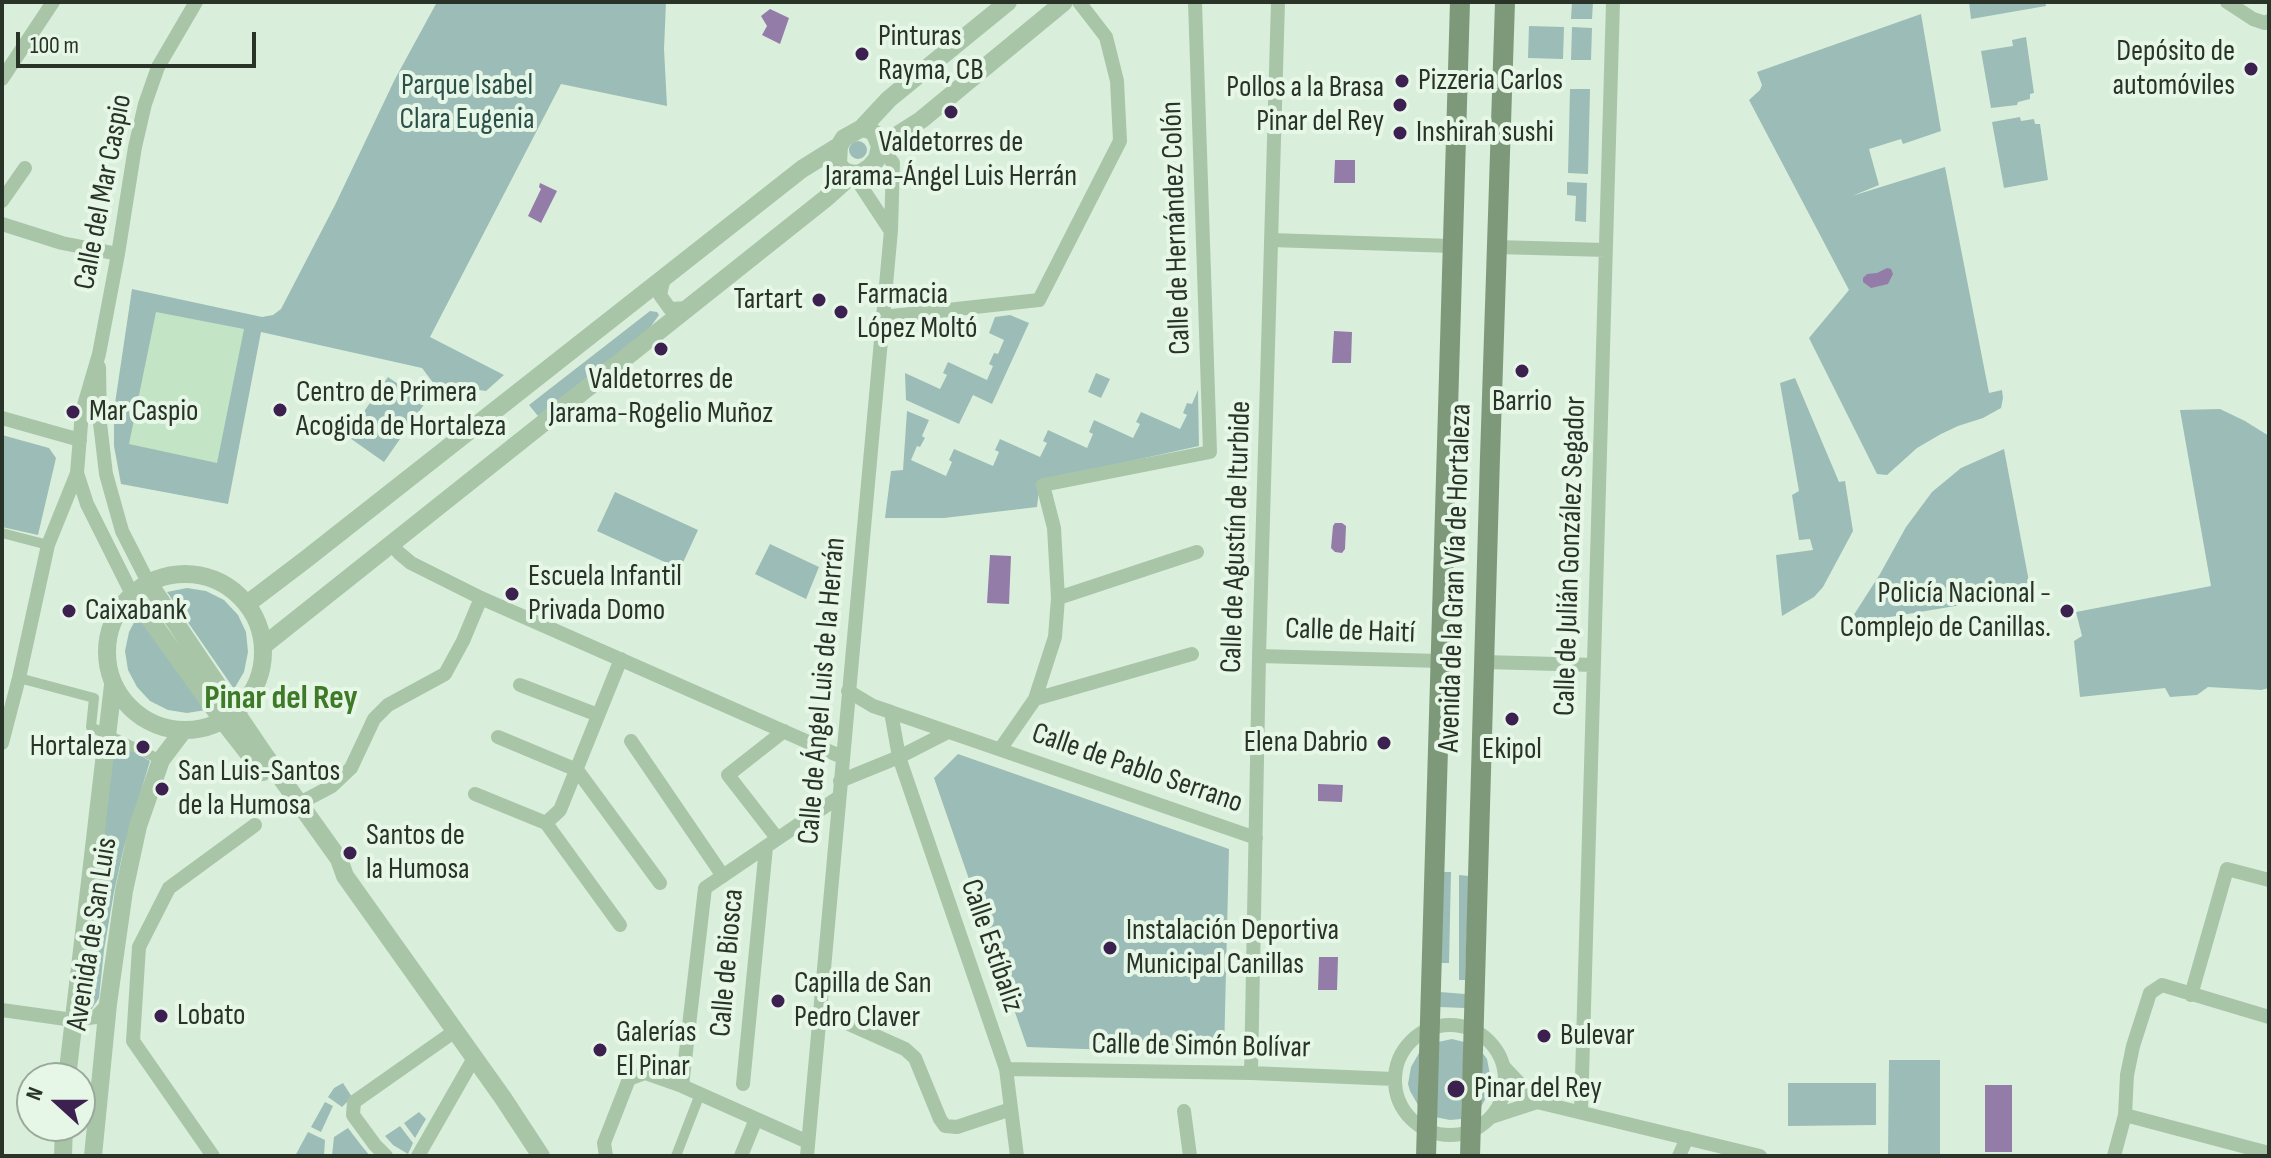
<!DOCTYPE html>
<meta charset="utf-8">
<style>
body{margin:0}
#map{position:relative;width:2271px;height:1158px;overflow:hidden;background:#daefdb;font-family:"Sofia Sans Condensed",sans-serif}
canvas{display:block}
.frame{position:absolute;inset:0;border:4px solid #293327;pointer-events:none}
.north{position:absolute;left:16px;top:1062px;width:80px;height:80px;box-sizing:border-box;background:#e6f7e7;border:2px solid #9aa99a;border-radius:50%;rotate:291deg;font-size:22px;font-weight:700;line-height:32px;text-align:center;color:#293327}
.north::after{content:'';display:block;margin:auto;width:28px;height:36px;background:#3c2150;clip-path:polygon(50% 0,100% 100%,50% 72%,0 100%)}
.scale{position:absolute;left:16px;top:32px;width:240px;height:36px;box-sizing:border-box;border:4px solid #293327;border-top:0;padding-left:10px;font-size:24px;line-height:28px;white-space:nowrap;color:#293327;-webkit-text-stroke:6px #e6f7e7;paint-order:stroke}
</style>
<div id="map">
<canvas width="2271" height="1158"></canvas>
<div class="frame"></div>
<div class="north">N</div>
<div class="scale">100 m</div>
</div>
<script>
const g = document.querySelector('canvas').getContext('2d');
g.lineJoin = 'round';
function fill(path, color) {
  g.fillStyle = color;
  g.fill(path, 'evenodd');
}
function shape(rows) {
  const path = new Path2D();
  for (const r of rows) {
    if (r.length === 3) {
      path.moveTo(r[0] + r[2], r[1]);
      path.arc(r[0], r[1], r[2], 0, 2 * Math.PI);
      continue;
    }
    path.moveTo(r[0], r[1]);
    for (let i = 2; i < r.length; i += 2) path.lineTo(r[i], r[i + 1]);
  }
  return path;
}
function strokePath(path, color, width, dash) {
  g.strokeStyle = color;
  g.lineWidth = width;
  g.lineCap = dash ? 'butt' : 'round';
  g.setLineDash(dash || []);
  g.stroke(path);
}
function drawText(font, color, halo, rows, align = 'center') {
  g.font = font + ' "Sofia Sans Condensed",sans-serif';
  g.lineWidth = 8;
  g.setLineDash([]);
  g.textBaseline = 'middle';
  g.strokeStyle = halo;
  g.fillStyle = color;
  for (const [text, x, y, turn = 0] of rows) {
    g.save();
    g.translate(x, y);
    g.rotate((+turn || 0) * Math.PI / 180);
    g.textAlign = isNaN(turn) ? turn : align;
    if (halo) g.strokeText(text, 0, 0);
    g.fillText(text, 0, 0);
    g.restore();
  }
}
fill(shape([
 [437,2,666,2,664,49,667,106,561,84,430,337,504,375,486,391,464,388,447,401,422,368,261,332,228,504,121,484,114,446,114,410,132,289,262,317,273,315,281,309,335,205,395,79],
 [1572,2,1593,2,1592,19,1571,19],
 [1969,2,2045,2,2046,6,1971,19],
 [1921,14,1941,131,1903,144,1901,139,1869,149,1879,185,1852,196,1945,167,1989,393,2002,390,2003,398,2001,408,1983,418,1958,426,1941,434,1917,448,1887,475,1877,474,1809,338,1849,290,1749,100,1760,90,1762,85,1757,72],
 [1529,26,1564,27,1563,59,1528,58],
 [1572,27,1592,28,1591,60,1571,60],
 [2026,37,2034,93,2030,94,2030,99,2018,102,2017,105,1991,108,1981,51,2013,46,2012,40],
 [1570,89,1590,89,1588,174,1568,173],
 [2020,117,2021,121,2034,119,2035,124,2040,124,2048,180,2004,188,1992,122],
 [858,150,9],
 [1567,182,1587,183,1586,222,1575,221,1576,196,1567,195],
 [650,311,657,312,659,315,649,329,538,416,529,405],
 [1010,315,1029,323,992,404,973,395,959,424,906,400,905,373,940,389,947,375,943,373,948,362,987,380,993,366,989,364,994,353,998,354,1004,340,989,333,995,317],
 [1096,373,1110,379,1101,398,1088,392],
 [388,377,425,403,384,462,347,436],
 [1795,378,1839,482,1845,481,1853,531,1823,587,1814,597,1782,616,1776,555,1813,550,1810,539,1799,540,1792,495,1799,491,1780,383],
 [1198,390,1199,446,1040,481,1037,507,944,518,885,518,891,471,903,470,907,411,929,420,922,436,925,438,920,447,917,446,911,460,946,476,952,462,949,460,954,449,993,466,999,452,995,450,1000,439,1040,457,1047,443,1043,441,1048,430,1087,448,1093,434,1089,432,1094,420,1133,438,1140,424,1136,422,1141,412,1180,429,1187,415,1183,413,1187,403,1192,404],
 [2220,409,2245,421,2269,436,2269,688,2261,690,2208,687,2197,695,2170,697,2165,688,2080,697,2074,641,2082,636,2076,612,2211,586,2180,410],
 [2,435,49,448,56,458,38,535,2,527],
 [2004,449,2030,587,2027,594,1848,624,1880,574,1906,527,1932,492,1961,468],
 [615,492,698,530,680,569,597,531],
 [770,544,819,567,806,599,755,574],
 [187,588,206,591,224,600,238,615,246,632,248,652,244,672,234,689,167,592],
 [138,615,206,710,187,713,168,710,150,701,137,687,128,670,125,651,129,632],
 [113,740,150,761,124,847,114,892,104,950,99,998,91,1010,82,1008],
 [958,754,1229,849,1224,1054,1027,1047,934,778],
 [1442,872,1451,872,1449,963,1440,963],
 [1459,875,1469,876,1465,980,1459,980],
 [1440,992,1465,994,1465,1008,1439,1007],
 [1452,1039,1464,1042,1461,1119,1450,1120,1435,1117,1438,1042],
 [1481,1051,1487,1059,1491,1080,1486,1098,1479,1110],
 [1419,1053,1418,1105,1410,1091,1408,1084,1411,1067],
 [1889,1060,1940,1060,1940,1156,1888,1156],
 [343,1083,352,1097,342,1107,328,1097,334,1088],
 [1788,1083,1876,1083,1876,1125,1788,1126],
 [325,1102,333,1106,321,1132,311,1127],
 [419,1112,426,1119,415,1138,404,1123],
 [400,1126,413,1143,408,1154,393,1145,385,1136],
 [348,1128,361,1145,370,1156,332,1156,334,1137],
 [308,1132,325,1140,324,1156,295,1156]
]), '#9cbcb7');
fill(shape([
 [156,312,244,329,217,463,129,444]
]), '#c3e5c5');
fill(shape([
 [770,9,789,18,780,44,762,35,767,26,761,16],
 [1335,160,1355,160,1355,183,1334,183],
 [540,183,557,191,541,223,528,216,541,189,539,187],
 [1887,268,1891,269,1893,274,1888,284,1871,288,1863,282,1863,278,1867,274,1877,273],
 [1334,331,1352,332,1351,363,1332,363],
 [1335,523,1342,523,1346,526,1345,549,1342,553,1335,552,1331,548,1333,526],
 [990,555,1011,556,1009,604,987,603],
 [1318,784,1343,785,1342,802,1318,801],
 [1319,957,1338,957,1337,990,1318,990],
 [1985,1085,2012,1085,2012,1152,1985,1152]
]), '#947ca9');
strokePath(shape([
 [2,533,48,545],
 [19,678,94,698,91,727,161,760],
 [676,1156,700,1094]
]), '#a9c5a8', 10);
strokePath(shape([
 [2227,2,2253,19,2265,23,2269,21],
 [2,79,53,2],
 [853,174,890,230],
 [2,201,25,168],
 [2,224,62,243,118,254],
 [1271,240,1452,246],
 [1496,247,1606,250],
 [664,277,660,295,670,309,688,308],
 [883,317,1039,300,1120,141,1117,81,1106,37,1079,2],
 [99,367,100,423,106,474,122,531,148,582],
 [2,418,80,440],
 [392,544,399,553,411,563,481,598,842,757],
 [132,594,87,504,77,473,82,412,99,354,118,254,135,147,145,104,158,67,196,2],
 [1058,598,1197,552],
 [1259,656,1440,661],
 [1484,662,1594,665],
 [520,685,598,715],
 [1035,699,1192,654],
 [891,712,1256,838],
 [948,732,899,757,1006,1069,1017,1156],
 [498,737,577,770,660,883],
 [631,741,723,876],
 [2,743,19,678,48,545,77,473],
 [1001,748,1035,699,1055,637,1058,598,1054,528,1043,485,1210,452,1195,2],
 [840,781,899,757,891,712,873,706,848,691],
 [475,794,546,823,560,810,621,659],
 [300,803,332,786,351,768,374,719,388,705,445,674,463,641,481,598],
 [546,823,620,925],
 [777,838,728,775,784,731],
 [2191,995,2227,869,2269,880],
 [2,1010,73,1020,96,1017,108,1004],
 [820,1011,905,1049,915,1058,940,1119,945,1126,957,1127,1011,1109],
 [1450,1080,55],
 [1505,1068,1537,1102],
 [1006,1069,1251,1073,1394,1079],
 [1251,1073,1259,656,1278,2],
 [743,1084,766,847],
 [682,1086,705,888,839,797],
 [1184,1111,1190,1156],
 [1581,1112,1613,2],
 [2125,1115,2269,1153],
 [1491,1117,1537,1102,1760,1156],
 [213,1156,133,1041,139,947,169,888,255,825],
 [386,1156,375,1145,353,1115,354,1102,455,1031],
 [418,1156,474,1058],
 [606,1156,604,1143,629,1079,645,1073,682,1086,808,1142],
 [741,1156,756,1119],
 [807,1156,891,230,893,163,880,146],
 [1679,1156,1687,1138],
 [2114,1156,2125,1115,2127,1075,2133,1046,2150,993,2162,985,2269,1017]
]), '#a9c5a8', 14);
strokePath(shape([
 [862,128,870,130,875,134,880,146,877,159,870,167,861,173,853,174,844,171,838,164,839,146,844,138,862,128,889,99,1008,2],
 [880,146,921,120,1064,2],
 [185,652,78],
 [148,582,264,754,339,859,345,876,503,1098,541,1156],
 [132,594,223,721,263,772],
 [247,604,305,560,802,169,839,146],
 [263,646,825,199,853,174],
 [67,1078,113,685],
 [63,1156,64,1126],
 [93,1156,108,1004,124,891,138,826,161,760,183,731]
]), '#a9c5a8', 18);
strokePath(shape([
 [1426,1156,1460,2],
 [1470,1156,1490,457,1505,2]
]), '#7e9979', 20);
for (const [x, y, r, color] of [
 [862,54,8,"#3c2150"],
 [2251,69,8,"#3c2150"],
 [1402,81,8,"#3c2150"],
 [1400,105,8,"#3c2150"],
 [951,112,8,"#3c2150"],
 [1400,133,8,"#3c2150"],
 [819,300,8,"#3c2150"],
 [841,312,8,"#3c2150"],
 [661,349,8,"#3c2150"],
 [1522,371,8,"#3c2150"],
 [280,410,8,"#3c2150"],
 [73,412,8,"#3c2150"],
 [512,594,8,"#3c2150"],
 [69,611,8,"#3c2150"],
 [2067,611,8,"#3c2150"],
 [1512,719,8,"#3c2150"],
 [1384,743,8,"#3c2150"],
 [143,747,8,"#3c2150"],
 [162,789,8,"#3c2150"],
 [350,853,8,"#3c2150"],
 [1110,948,8,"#3c2150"],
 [778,1001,8,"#3c2150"],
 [161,1016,8,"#3c2150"],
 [1544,1036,8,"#3c2150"],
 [600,1050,8,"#3c2150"],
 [1456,1089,10,"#3c2150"]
]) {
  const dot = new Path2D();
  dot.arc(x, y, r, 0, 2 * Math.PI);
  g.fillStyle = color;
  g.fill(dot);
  strokePath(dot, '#e6f7e7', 3);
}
drawText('30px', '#293327', '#e6f7e7', [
 ["Pinturas",878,37],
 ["Rayma, CB",878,71],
 ["Depósito de",2235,52,"right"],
 ["automóviles",2235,86,"right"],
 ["Pizzeria Carlos",1418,81],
 ["Pollos a la Brasa",1384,88,"right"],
 ["Pinar del Rey",1384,122,"right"],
 ["Inshirah sushi",1416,133],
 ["Valdetorres de",951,143,"center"],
 ["Jarama-Ángel Luis Herrán",951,177,"center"],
 ["Farmacia",857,295],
 ["López Moltó",857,329],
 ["Tartart",803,300,"right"],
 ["Valdetorres de",661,380,"center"],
 ["Jarama-Rogelio Muñoz",661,414,"center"],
 ["Centro de Primera",296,393],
 ["Acogida de Hortaleza",296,427],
 ["Barrio",1522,402,"center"],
 ["Mar Caspio",89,412],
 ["Escuela Infantil",528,577],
 ["Privada Domo",528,611],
 ["Policía Nacional -",2051,594,"right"],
 ["Complejo de Canillas.",2051,628,"right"],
 ["Caixabank",85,611],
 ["Elena Dabrio",1368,743,"right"],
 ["Hortaleza",127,747,"right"],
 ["Ekipol",1512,750,"center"],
 ["San Luis-Santos",178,772],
 ["de la Humosa",178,806],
 ["Santos de",366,836],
 ["la Humosa",366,870],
 ["Instalación Deportiva",1126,931],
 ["Municipal Canillas",1126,965],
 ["Capilla de San",794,984],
 ["Pedro Claver",794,1018],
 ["Lobato",177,1016],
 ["Galerías",616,1033],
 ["El Pinar",616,1067],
 ["Bulevar",1560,1036],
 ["Pinar del Rey",1474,1089]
], 'left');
drawText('30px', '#2d4f4a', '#e6f7e7', [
 ["Parque Isabel",467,86],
 ["Clara Eugenia",467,120]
]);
drawText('30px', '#293327', '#e6f7e7', [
 ["Calle del Mar Caspio",104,192,-79],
 ["Calle de Hernández Colón",1177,228,-92],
 ["Calle de Agustín de Iturbide",1237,537,-88],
 ["Calle de Julián González Segador",1571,556,-88],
 ["Avenida de la Gran Vía de Hortaleza",1456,578,-88],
 ["Calle de Haití",1350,632,2],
 ["Calle de Ángel Luis de la Herrán",823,691,-85],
 ["Calle de Pablo Serrano",1137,769,19],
 ["Avenida de San Luis",93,934,-81],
 ["Calle Estíbaliz",991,946,71],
 ["Calle de Biosca",728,963,-85],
 ["Calle de Simón Bolívar",1201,1047,1]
]);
drawText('bold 34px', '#3e7a28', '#e6f7e7', [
 ["Pinar del Rey",281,699]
]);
</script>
